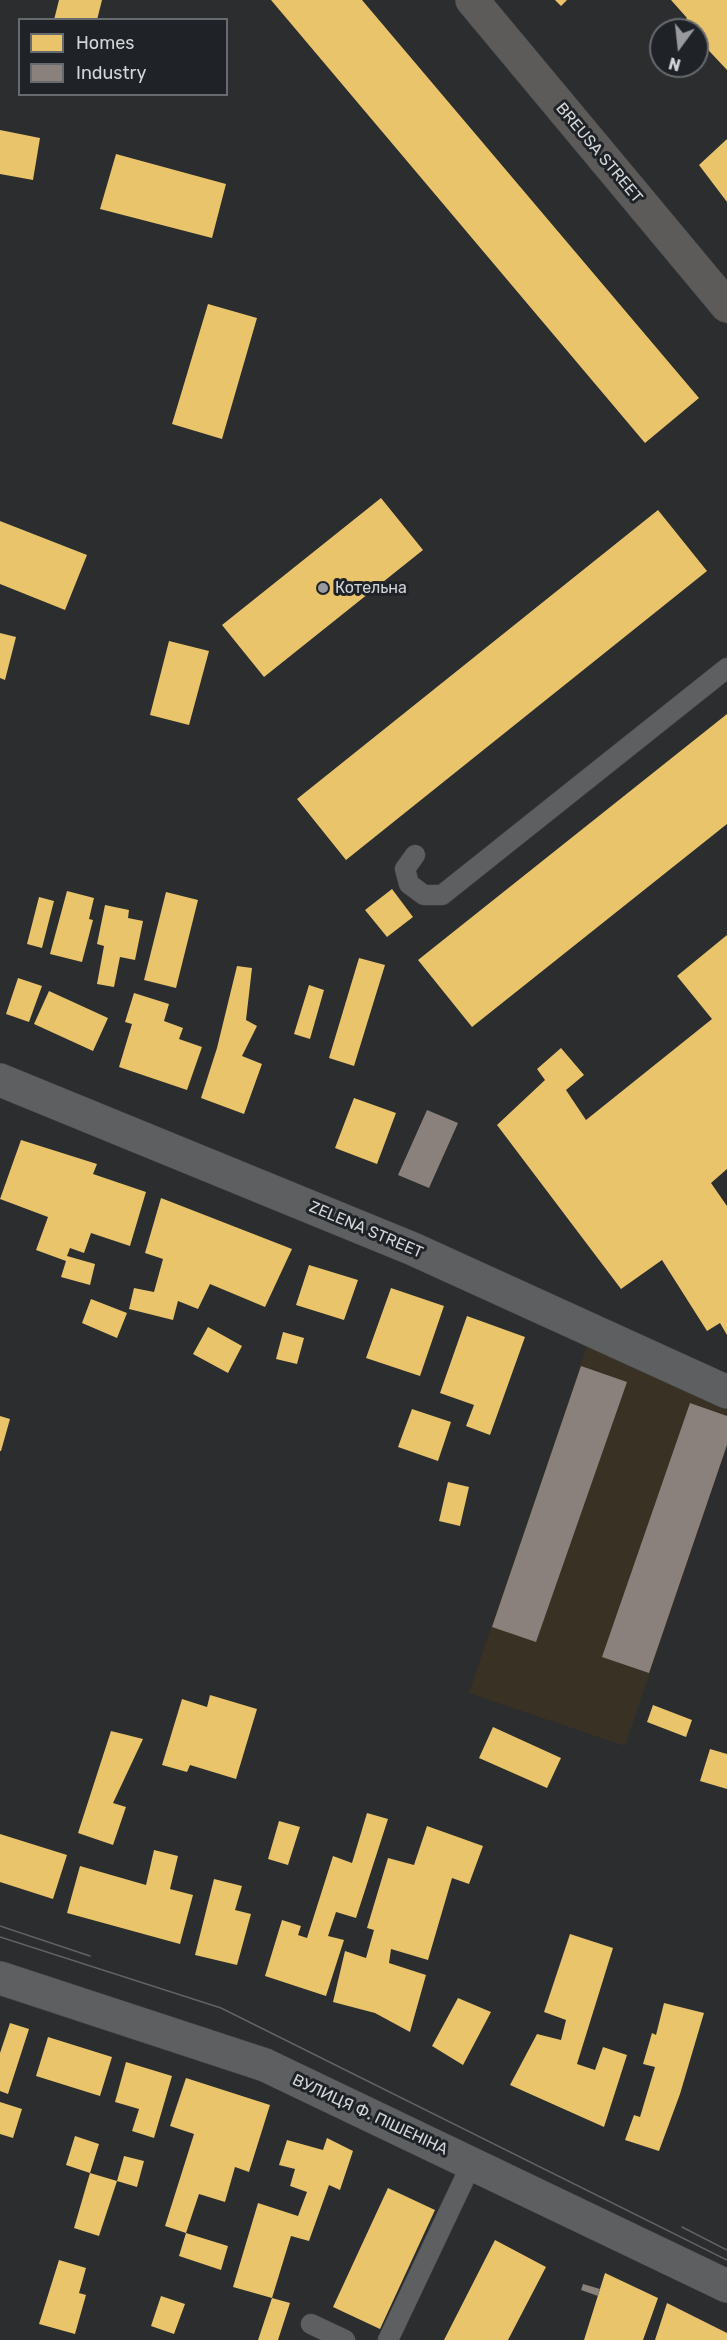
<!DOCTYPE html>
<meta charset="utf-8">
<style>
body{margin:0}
#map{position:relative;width:727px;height:2340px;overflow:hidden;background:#2b2d2f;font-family:Rubik,sans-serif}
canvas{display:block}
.legend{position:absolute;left:18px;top:18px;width:210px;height:78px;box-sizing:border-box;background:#1f2327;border:2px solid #676a6e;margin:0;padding:8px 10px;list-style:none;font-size:18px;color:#d3d5d8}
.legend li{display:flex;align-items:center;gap:12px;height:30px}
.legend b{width:30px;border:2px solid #676a6e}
.north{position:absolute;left:649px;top:18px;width:60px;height:60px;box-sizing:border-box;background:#1f2327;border:2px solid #676a6e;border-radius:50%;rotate:195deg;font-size:16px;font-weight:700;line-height:24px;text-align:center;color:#d3d5d8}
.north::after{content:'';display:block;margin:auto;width:21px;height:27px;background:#989a9d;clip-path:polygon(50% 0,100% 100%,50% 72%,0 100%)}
</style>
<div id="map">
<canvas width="727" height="2340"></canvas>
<ul class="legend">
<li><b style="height:16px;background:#e9c46a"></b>Homes</li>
<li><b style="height:16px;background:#8a817c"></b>Industry</li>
</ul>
<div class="north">N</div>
</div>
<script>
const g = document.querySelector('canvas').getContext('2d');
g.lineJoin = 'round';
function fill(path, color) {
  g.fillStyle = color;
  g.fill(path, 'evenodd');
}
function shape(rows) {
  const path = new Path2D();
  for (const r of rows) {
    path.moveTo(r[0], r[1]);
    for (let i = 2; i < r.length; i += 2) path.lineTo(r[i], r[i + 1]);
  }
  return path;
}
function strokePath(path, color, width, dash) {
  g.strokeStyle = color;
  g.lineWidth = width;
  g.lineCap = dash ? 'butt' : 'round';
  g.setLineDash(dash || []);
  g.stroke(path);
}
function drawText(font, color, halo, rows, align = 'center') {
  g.font = font + ' Rubik,sans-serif';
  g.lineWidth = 6;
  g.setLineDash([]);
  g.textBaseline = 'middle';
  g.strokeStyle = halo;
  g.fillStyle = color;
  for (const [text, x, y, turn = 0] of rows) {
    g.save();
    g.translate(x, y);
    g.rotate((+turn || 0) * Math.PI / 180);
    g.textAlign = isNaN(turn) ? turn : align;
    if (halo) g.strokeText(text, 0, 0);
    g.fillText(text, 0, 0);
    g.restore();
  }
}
fill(shape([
 [588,1343,727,1401,727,1445,625,1746,469,1693]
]), '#393224');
fill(shape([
 [59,0,102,0,97,20,54,20],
 [271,0,362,0,699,398,645,443],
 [555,0,567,0,561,6],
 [671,0,727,0,727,70,697,38,697,30,690,30,682,22,687,18],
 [0,130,40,138,33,180,0,174],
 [727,139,727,202,699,165],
 [116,154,226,184,212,238,100,209],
 [208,304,257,318,222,439,172,424],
 [381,498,423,550,264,677,222,625],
 [658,510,707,571,346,860,297,799],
 [0,521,87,555,65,610,0,584],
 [0,633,16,637,5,680,0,678],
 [169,641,209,651,189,725,150,715],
 [727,714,727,824,472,1027,418,960],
 [392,889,413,917,387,937,365,910],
 [67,891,94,898,89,919,93,920,82,962,50,954],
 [166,892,198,900,176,988,144,980],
 [39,897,54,901,42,948,27,944],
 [105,905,129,910,128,918,143,921,135,960,120,957,114,987,97,984,104,946,97,944],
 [727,935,727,1169,711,1183,727,1206,727,1335,720,1323,707,1331,662,1260,621,1289,497,1125,545,1080,537,1069,561,1048,584,1075,566,1090,586,1120,712,1019,677,976],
 [359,958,385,965,354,1066,329,1058],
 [237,966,252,968,246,1020,257,1026,242,1056,262,1064,244,1114,201,1098,217,1048],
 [18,978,42,986,29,1022,6,1014],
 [309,985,324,990,310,1039,294,1034],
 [49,991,108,1018,93,1051,34,1024],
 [134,993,169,1004,164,1021,183,1028,179,1039,202,1047,187,1090,119,1067,132,1024,125,1022],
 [354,1098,396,1113,377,1164,335,1148],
 [21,1140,97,1164,93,1174,146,1192,130,1246,91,1233,84,1253,70,1248,67,1256,95,1264,90,1285,61,1277,66,1261,36,1250,48,1217,0,1199],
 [161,1198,292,1249,265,1307,210,1284,198,1309,178,1301,173,1320,129,1309,134,1288,154,1292,163,1259,145,1253],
 [309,1265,358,1280,344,1320,296,1305],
 [391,1288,444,1306,420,1376,366,1358],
 [91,1299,127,1313,117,1338,82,1323],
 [467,1316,525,1337,490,1435,466,1426,474,1405,440,1393],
 [208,1327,242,1346,228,1373,193,1354],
 [283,1332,304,1338,297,1364,276,1359],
 [412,1409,451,1422,438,1461,398,1447],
 [0,1416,10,1419,1,1451,0,1451],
 [448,1482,469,1487,460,1526,439,1521],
 [210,1695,257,1709,236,1779,190,1765,187,1772,162,1765,182,1699,207,1707],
 [653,1705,692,1720,686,1737,647,1722],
 [493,1727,561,1758,547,1788,479,1758],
 [111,1731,143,1739,113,1803,126,1807,113,1845,78,1833],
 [710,1749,727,1754,727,1789,700,1781],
 [367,1813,388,1819,356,1918,336,1912,328,1936,344,1940,326,1996,265,1976,282,1920,301,1926,298,1935,307,1938,333,1856,352,1863],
 [279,1821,300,1827,288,1865,268,1859],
 [427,1826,483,1846,469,1884,452,1878,428,1960,391,1949,389,1963,426,1975,410,2032,375,2013,333,2002,345,1951,366,1958,374,1930,367,1928,388,1858,414,1865],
 [0,1834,67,1855,53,1899,0,1882],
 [154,1850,178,1856,170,1889,193,1895,180,1944,67,1913,80,1866,146,1885],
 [214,1879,242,1886,235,1910,251,1914,237,1965,195,1955],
 [570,1934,613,1948,577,2064,595,2070,603,2047,627,2055,604,2127,510,2085,537,2034,561,2040,566,2020,544,2012],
 [458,1998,491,2012,463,2065,432,2046],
 [664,2003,704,2013,680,2094,659,2151,625,2140,634,2115,640,2117,655,2067,643,2064,652,2033,656,2035],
 [10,2023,29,2029,8,2094,0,2091,0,2053],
 [48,2037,112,2057,100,2096,36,2076],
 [126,2062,172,2076,154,2138,132,2131,139,2109,115,2102],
 [186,2078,270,2105,249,2172,235,2167,225,2202,199,2194,186,2233,165,2226,194,2134,170,2126],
 [0,2102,22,2109,13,2138,0,2134],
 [75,2136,99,2144,90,2173,66,2165],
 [327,2138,353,2151,340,2190,329,2185,309,2241,291,2236,272,2298,233,2287,258,2203,298,2216,307,2192,290,2186,295,2169,279,2165,287,2140,323,2150],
 [124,2156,144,2161,137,2187,117,2181],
 [90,2173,117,2181,99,2236,74,2228],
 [388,2188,435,2210,380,2329,333,2307],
 [186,2233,228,2246,221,2270,179,2256],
 [495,2240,546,2267,508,2340,444,2340],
 [59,2260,86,2268,79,2293,86,2295,75,2334,39,2324],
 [605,2273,658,2298,643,2340,584,2340],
 [161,2296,185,2304,174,2334,151,2326],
 [272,2298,290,2303,278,2340,258,2340],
 [667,2303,727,2333,727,2340,655,2340]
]), '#e9c46a');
fill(shape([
 [427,1110,458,1123,429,1188,398,1175],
 [581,1366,627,1382,536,1642,492,1627],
 [690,1403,727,1416,727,1445,649,1673,602,1657],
 [583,2284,600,2289,598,2296,581,2290]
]), '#8a817c');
const lane = shape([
 [415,855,405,869,409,884,424,895,442,895,727,668],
 [311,2324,345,2340],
 [388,2340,472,2163]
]);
const street = shape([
 [0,1080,413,1249,727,1392],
 [0,1978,265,2065,727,2286]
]);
const secondary = shape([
 [472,0,727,306]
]);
strokePath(lane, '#46484a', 21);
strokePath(street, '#46484a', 34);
strokePath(secondary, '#46484a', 34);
strokePath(lane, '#5e5f60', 20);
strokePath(street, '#5e5f60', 33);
strokePath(secondary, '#5c5b5a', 33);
strokePath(shape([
 [0,1926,90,1956],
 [0,1937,221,2008,727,2260],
 [682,2227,727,2250]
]), '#616365', 1.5);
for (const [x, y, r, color] of [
 [323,588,6,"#989a9d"]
]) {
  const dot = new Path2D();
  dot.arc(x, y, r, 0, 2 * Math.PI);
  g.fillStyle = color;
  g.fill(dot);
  strokePath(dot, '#1f2327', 2);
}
drawText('16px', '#d3d5d8', '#1f2327', [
 ["BREUSA STREET",599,153,50],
 ["ZELENA STREET",366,1230,23],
 ["ВУЛИЦЯ Ф. ПІШЕНІНА",370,2115,25]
]);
drawText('16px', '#d3d5d8', '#1f2327', [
 ["Котельна",335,588]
], 'left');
</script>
